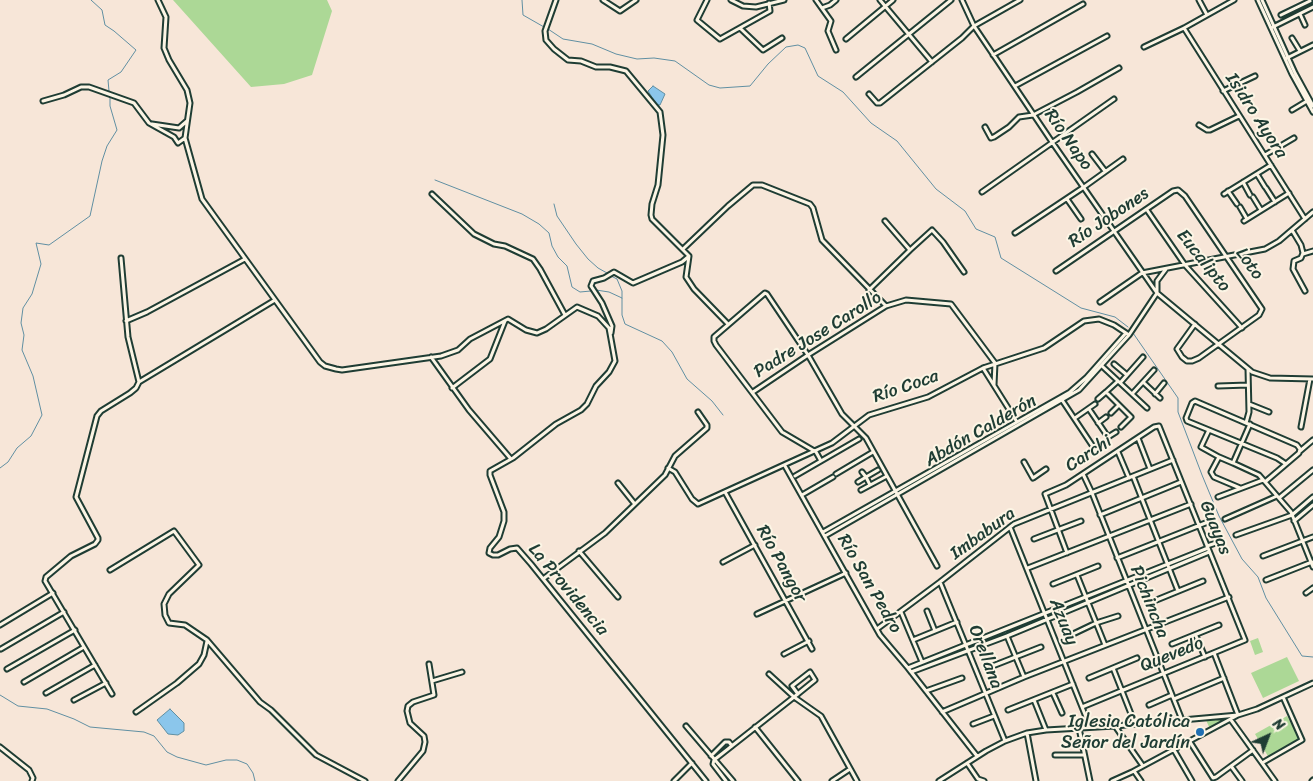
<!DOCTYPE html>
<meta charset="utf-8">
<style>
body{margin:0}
#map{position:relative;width:1313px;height:781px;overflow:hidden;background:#f7e6d8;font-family:Sriracha,sans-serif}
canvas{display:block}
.north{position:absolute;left:1243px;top:711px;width:50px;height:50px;-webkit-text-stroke:4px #fcf5e5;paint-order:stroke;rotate:43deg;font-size:14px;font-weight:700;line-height:20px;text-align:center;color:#1f3d34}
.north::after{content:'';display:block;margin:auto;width:18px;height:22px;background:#1f3d34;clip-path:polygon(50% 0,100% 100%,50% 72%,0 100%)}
</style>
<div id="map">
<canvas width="1313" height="781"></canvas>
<div class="north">N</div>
</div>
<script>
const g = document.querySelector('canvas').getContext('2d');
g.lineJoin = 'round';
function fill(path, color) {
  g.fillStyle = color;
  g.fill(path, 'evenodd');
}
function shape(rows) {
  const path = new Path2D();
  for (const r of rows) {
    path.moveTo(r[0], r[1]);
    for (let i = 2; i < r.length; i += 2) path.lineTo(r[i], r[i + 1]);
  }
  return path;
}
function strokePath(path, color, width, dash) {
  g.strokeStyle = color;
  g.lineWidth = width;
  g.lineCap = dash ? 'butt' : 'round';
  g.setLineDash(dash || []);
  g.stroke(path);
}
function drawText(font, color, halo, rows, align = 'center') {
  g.font = font + ' Sriracha,sans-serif';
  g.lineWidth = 4;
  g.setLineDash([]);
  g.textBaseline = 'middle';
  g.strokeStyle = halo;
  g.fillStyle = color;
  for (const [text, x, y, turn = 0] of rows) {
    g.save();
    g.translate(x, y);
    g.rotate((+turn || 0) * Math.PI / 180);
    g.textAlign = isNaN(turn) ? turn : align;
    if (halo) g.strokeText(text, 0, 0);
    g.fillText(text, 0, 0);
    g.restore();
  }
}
fill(shape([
 [173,0,327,0,332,11,312,75,284,84,251,87],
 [1258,638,1263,652,1255,655,1250,641],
 [1287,657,1299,681,1263,698,1251,673],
 [1287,716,1301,740,1269,758,1255,734],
 [1227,718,1210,729,1206,720]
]), '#acd896');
const water = shape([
 [653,86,665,94,660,105,657,105,648,91,653,86],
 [170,709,184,723,184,731,178,735,168,734,157,720,170,709]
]);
fill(water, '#8bc6eb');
strokePath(water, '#608fa2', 1);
strokePath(shape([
 [91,0,102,10,105,25,114,31,136,50,121,72,108,80,109,91],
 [522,0,523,15,544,27],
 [548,29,563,39,592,44,616,54,637,59,654,58,675,61,709,85,720,88,750,86,768,64,786,47,798,45,805,48,818,76,843,92,871,123,897,141,936,189,965,211,976,229,995,237,1001,258,1081,308,1115,317,1128,327],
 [435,180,522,214,539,224,549,233,552,246,558,257,567,266,572,287,580,292,591,291],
 [554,204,557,216,576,244,588,259,598,268,607,273],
 [611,276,617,279,622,291,622,298],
 [596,290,609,292,622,298,622,315,625,324,662,341,672,352,687,379,712,401,723,415],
 [1133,333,1178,398,1178,412,1202,475,1219,516,1242,559,1258,577,1266,598,1302,656,1313,657],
 [0,468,8,462,17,448,31,436,42,415,33,376,22,350,24,335,21,323,23,308,32,294,41,264,36,243,49,245,90,216,102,161,107,146,117,130,110,106,110,96],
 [0,695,18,706,47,709,74,719,90,727,144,732,154,736,167,752,177,757,206,765,226,760,237,760,247,764,253,773,255,781]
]), '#608fa2', 1);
const minor = shape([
 [158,0,166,17,164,48,169,60,187,90,190,103,185,138,202,199,320,362,325,366,336,369,342,370,441,356,458,350,470,339,508,319,526,330,537,333,546,329,577,307,598,316,609,328,615,361,609,372,596,386,587,404,581,410,556,424,513,458,490,471,490,475,504,512,504,521,499,537,490,548,489,553,493,555,498,555,510,549,517,548,531,564,706,781],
 [556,0,545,31,546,40,554,49,568,60,581,61,596,67,610,67,626,71,660,112,663,135,658,185,652,204,651,215,652,219,689,256,686,277,694,289,728,324],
 [603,0,620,11,636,0],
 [707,0,697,20,720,39,770,11,769,3],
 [731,0,743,6,756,7,784,0],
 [816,0,831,21,828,31,836,50],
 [880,0,932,62],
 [962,0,974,26,1052,142,1157,293,1252,372,1270,378,1313,379],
 [1199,0,1207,15],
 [1258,0,1292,74,1313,112],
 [1262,0,1295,73,1313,106],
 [822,8,830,5,836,0],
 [1300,14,1305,25],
 [1281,15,1310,1],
 [1273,27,1313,7],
 [1184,28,1305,219],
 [741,29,763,50,782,38],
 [1292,38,1300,51],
 [846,39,893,0],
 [1144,47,1184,28,1234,0],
 [993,55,1083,4],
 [1287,58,1313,45],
 [856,77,951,0],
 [1015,86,1107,36],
 [1223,91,1255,76],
 [869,94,877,103,880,103,962,38,974,26,1020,0],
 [43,101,64,95,81,87,89,87,134,103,149,123,174,137,178,143,185,138],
 [1292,110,1307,101],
 [152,124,179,128,187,121],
 [1199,125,1207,130,1210,130,1239,116],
 [985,127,991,138,994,137,1009,127,1019,117,1033,115,1077,92,1119,68],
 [1092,154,1105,171],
 [1265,155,1294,138],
 [1257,174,1265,187],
 [1243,182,1250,195],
 [1266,188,1275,202],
 [1228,191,1237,204],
 [982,192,1114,99],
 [432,194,474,234,494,244,505,246,533,259,540,269,565,315],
 [1224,194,1271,165],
 [1253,197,1261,210],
 [1067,199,1081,219],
 [1240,207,1247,219],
 [1147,210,1185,265,1242,328],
 [1244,221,1289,193],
 [1292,230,1301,245,1303,253,1301,258,1294,261,1293,269,1305,291],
 [1015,233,1084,187,1123,159],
 [683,249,728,206,753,185,762,185,810,204,813,208,822,240,886,306],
 [910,250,932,230,943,242,964,272],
 [1303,254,1313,251],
 [121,258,128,337,139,382],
 [1056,271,1173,191,1178,190,1185,196,1262,309,1259,315,1199,358,1192,361,1187,361,1182,357,1177,349,1195,324],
 [869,290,910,250,885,221],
 [1157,293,1157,281,1166,269],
 [1100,302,1142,273,1265,249,1279,241,1313,212],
 [126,321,147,312,245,259],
 [611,333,612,326,602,303,591,286,593,281,604,278,614,272,633,283,682,262,688,257],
 [431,357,469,410,511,459],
 [1114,364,1127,375],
 [1102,366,1147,408],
 [983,368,1017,422],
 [1118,381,1106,392,1131,417,1121,427],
 [1143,382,1154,370],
 [1120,383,1143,357],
 [1218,386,1248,385],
 [452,388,490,359,505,321],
 [753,392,808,355,886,306,906,300,951,304,995,363,994,385],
 [1132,394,1143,382,1160,398],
 [1155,394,1164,383],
 [1098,399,1106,392],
 [1062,400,1092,445],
 [1249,404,1269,412],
 [1089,409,1108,437,1116,432],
 [1111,413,1118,406],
 [1075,418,1095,404],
 [1098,423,1106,417],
 [1246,423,1249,412,1248,369],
 [1301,427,1310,379],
 [1209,430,1201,447,1219,457],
 [1138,438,1150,469],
 [1300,451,1313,440],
 [1118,452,1129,478],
 [821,461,816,452,782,432,716,345,714,341,714,337,765,293,767,294,808,355,842,414,866,438,937,566],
 [1024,462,1033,478,1046,469],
 [1233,463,1259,475,1291,512,1313,567],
 [785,466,880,635,908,668,977,756],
 [668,468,675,472,692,499,698,504,832,443,869,415,928,397,983,368,1044,348,1084,321,1099,319,1114,325,1129,335],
 [836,474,873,452],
 [1083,474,1092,493,1182,720],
 [795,476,859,439],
 [1133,476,1178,591],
 [858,482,866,477,862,472],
 [1265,482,1299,453,1300,449,1297,445,1195,401,1192,403,1186,418,1187,421,1277,458,1286,464],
 [618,483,634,503],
 [870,485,866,477,878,470],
 [1240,488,1214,477,1211,472,1219,457,1233,463,1250,424],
 [861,490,887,476],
 [725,492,812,649],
 [802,495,833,477],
 [1218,497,1263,480],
 [1279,498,1313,470],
 [1100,515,1181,482],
 [1225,519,1277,496],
 [1294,521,1313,505],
 [1010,527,1090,727],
 [823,532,1070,392,1086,378,1126,333],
 [1236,535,1292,515,1313,497],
 [825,536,1079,390,1129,335,1157,293],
 [1034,539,1081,521],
 [1207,546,1222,541],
 [579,551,618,597],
 [1067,553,1045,494,1066,485,1154,427,1159,426,1245,640,1082,707],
 [1263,556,1313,537],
 [1117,558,1213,520],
 [723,562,755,545],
 [1028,568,1191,504],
 [110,570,174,531,199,565,169,594,164,604,165,615,169,623,185,625,207,640,260,702,271,710,316,755,365,781],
 [1077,575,1105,645],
 [543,579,605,533,665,475,675,456,707,428,707,425,698,412],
 [1266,580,1312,562],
 [940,582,1005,741],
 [1053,584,1098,566],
 [1306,593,1313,588],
 [1154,601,1203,581],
 [927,611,935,631],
 [901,612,922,662],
 [757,614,846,573],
 [0,625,53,593],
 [877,629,940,582,1014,524,1173,460],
 [1007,636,1024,677],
 [1071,636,1073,634,1096,623,1118,616],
 [1196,636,1205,657],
 [913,640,957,622],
 [1172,644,1219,625],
 [1,649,64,612],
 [1214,653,1238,715],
 [784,654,809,641],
 [990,667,1041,647],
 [908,668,1208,548],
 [1113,668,1135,724],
 [7,669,75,630],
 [911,672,1007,636,1209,552],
 [769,674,794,697,821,716,857,781],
 [1089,678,1137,658],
 [432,681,462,672],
 [24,682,84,647],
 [926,691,962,678],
 [46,693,95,665],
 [1053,693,1062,713],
 [112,694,45,581,46,577,71,556,95,544,98,540,98,538,76,497,97,416,101,411,130,393,136,388,139,382,275,300],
 [1174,699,1224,678],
 [74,700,106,683],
 [1034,700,1046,730],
 [1149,705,1172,695],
 [1008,710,1073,684],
 [136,712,177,683,199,664,204,655,207,641],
 [942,712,1024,677,1229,597],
 [1231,720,1275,781],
 [973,724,994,716],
 [686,726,733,781],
 [1115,726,1143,766],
 [755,727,798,781],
 [1079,728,1090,781],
 [1027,733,1036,781],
 [1190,742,1213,778,1216,777,1253,750],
 [0,747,29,770,33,778,32,781],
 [1174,750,1192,781],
 [1055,755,1084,755],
 [711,756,725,742,729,742,732,746],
 [714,760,794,697,815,680,810,672,792,686,798,694],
 [714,760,713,764,726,781],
 [967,763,978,779,984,781],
 [1262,763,1302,740,1283,697],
 [1231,766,1242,781],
 [1134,771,1141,781],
 [398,781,423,751,425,742,424,736,410,723,407,711,408,706,413,702,434,695,429,664],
 [674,781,692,763],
 [832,781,850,769],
 [939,781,986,751,1005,741,1027,733,1046,730,1115,726,1238,715,1257,709,1313,683],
 [1112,781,1132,772,1238,715],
 [1312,781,1313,780]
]);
strokePath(minor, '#1f3d34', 7);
strokePath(minor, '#fcf5e5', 3);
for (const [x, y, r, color] of [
 [1200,732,5,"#1f6fb2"]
]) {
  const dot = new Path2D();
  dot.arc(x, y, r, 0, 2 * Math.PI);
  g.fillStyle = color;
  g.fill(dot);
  strokePath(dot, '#fcf5e5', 2);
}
drawText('18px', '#1f3d34', '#fcf5e5', [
 ["Isidro Ayora",1256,116,57],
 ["Río Napo",1068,140,55],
 ["Río Jobones",1109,218,-34],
 ["Eucalipto",1203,261,51],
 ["Loto",1249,264,55],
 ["Padre Jose Carollo",818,335,-32],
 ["Río Coca",906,387,-19],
 ["Abdón Calderón",981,431,-30],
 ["Carchi",1089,454,-33],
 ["Guayas",1215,528,68],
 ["Imbabura",983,534,-36],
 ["Río Pangor",781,564,61],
 ["Río San Pedro",869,584,60],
 ["La Providencia",568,590,50],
 ["Pichincha",1149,602,68],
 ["Azuay",1063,622,68],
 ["Quevedo",1172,655,-22],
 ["Orellana",985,657,69]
]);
drawText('18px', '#1f3d34', '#fcf5e5', [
 ["Iglesia Católica",1190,722],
 ["Señor del Jardín",1190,743]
], 'right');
</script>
